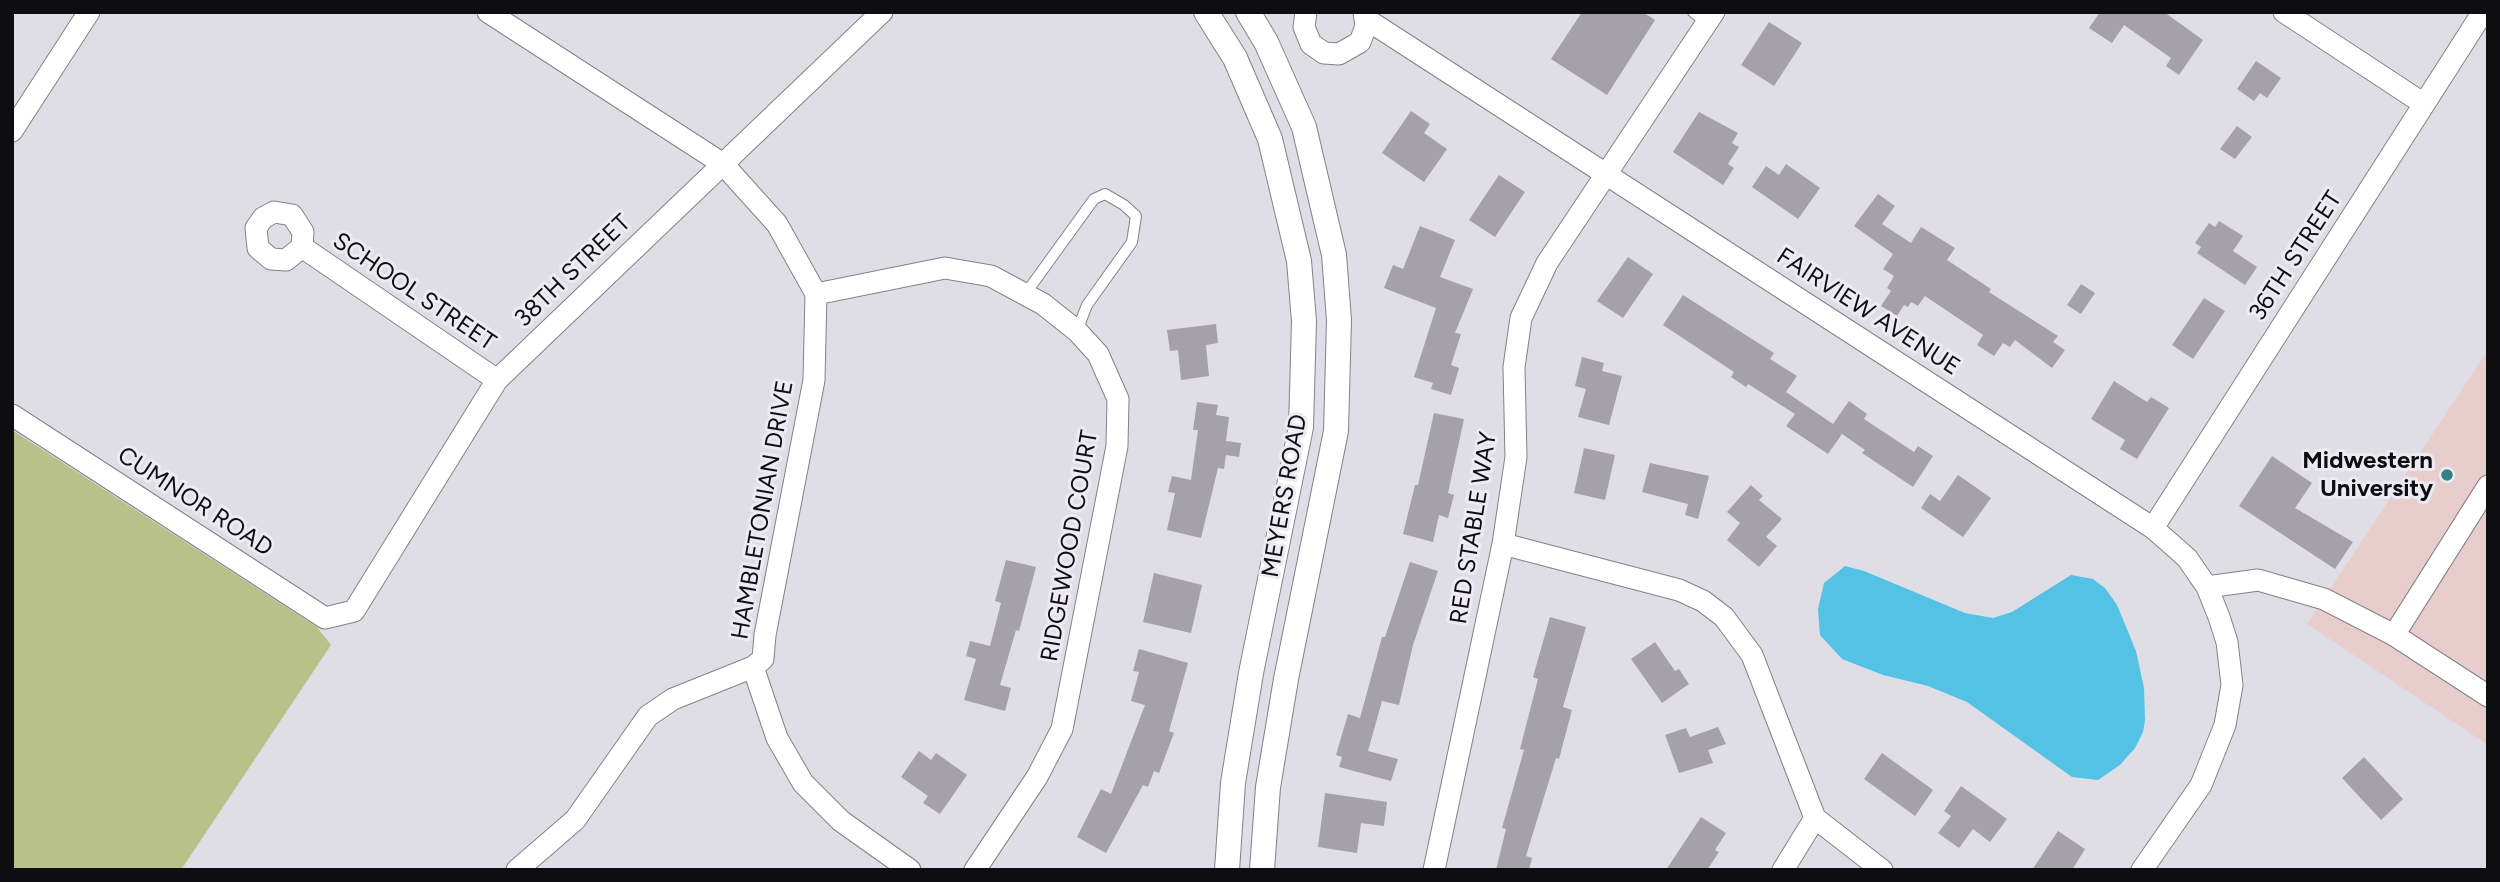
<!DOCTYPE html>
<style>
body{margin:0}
#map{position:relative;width:2500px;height:882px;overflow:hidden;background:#dfdde6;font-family:Figtree,sans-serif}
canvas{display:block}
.frame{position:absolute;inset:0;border:14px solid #0e0d10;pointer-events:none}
</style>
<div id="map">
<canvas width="2500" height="882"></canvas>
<div class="frame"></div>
</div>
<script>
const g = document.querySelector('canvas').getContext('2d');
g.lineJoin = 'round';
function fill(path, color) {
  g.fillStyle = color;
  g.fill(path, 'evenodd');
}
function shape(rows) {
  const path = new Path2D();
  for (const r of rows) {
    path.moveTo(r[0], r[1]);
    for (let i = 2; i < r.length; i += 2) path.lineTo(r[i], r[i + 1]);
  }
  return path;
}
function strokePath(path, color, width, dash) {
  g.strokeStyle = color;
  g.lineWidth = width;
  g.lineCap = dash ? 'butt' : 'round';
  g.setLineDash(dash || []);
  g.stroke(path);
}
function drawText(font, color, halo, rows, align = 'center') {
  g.font = font + ' Figtree,sans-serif';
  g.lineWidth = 6;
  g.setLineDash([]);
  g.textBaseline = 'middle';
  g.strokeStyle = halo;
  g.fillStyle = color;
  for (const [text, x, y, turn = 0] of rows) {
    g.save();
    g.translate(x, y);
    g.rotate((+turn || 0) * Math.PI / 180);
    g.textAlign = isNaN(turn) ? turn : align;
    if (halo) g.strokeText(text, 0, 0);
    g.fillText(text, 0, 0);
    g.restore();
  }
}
fill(shape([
 [2488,350,2488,745,2307,624]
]), '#e8cdcd');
fill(shape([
 [12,430,317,627,331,645,181,870,12,870]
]), '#b8c189');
fill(shape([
 [1845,566,1864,571,1965,613,1993,618,2012,612,2071,575,2093,579,2105,588,2117,605,2136,651,2144,688,2145,720,2143,732,2135,748,2120,765,2098,780,2072,777,1967,702,1928,686,1883,675,1842,659,1820,635,1818,609,1824,583]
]), '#54c2e5');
fill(shape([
 [1582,12,1643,12,1655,20,1607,95,1551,59],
 [2100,12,2164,12,2203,40,2179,75,2166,66,2171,58,2124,25,2112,43,2089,28],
 [1769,22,1802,43,1774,86,1741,65],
 [2256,61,2281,78,2267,98,2260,93,2254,101,2237,89],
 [1411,111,1430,124,1424,133,1447,149,1424,182,1382,153],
 [1699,112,1738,133,1732,143,1739,147,1728,164,1734,168,1723,185,1673,152],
 [2237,126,2252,137,2235,159,2220,149],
 [1786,164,1820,188,1798,219,1752,187,1766,166,1779,175],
 [1499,175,1525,192,1495,237,1469,220],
 [1878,194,1895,206,1882,224,1911,243,1921,227,1955,248,1947,260,1991,289,1989,292,2058,336,2053,342,2065,350,2052,368,2015,340,2010,347,2003,343,1994,356,1977,345,1983,335,1925,296,1918,306,1911,302,1908,307,1904,305,1897,316,1881,306,1891,291,1887,288,1894,276,1883,269,1893,254,1854,226],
 [2219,221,2243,236,2233,251,2257,267,2245,285,2197,253,2201,247,2195,243,2209,223,2215,227],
 [1420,226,1455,240,1440,277,1473,289,1455,333,1461,334,1451,365,1459,368,1451,395,1431,389,1433,383,1414,377,1436,308,1384,288,1393,265,1403,269],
 [1628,257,1653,274,1623,318,1597,301],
 [2081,284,2095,293,2081,314,2067,305],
 [1683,295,1774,353,1770,359,1797,376,1786,392,1833,424,1849,401,1867,414,1864,419,1914,452,1918,446,1933,456,1913,487,1862,453,1865,450,1842,434,1828,454,1786,426,1795,414,1748,384,1746,387,1731,377,1734,372,1663,325],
 [2204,298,2225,311,2193,359,2172,345],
 [1216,324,1218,343,1206,345,1209,376,1181,380,1178,350,1170,351,1167,330],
 [1582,357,1604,363,1602,371,1622,376,1609,425,1578,417,1586,389,1575,386],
 [2114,381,2147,402,2151,397,2169,408,2137,459,2120,449,2125,440,2091,419],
 [1197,402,1218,405,1216,415,1229,417,1226,441,1241,443,1239,457,1226,455,1224,469,1218,468,1201,538,1167,530,1175,493,1168,492,1172,476,1191,480,1198,430,1193,430],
 [1434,413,1464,419,1448,493,1454,495,1448,518,1439,515,1433,542,1403,534,1415,485,1418,485],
 [1584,448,1615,455,1605,500,1574,493],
 [2272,456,2312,483,2295,508,2353,542,2335,569,2239,506],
 [1650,463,1709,476,1698,519,1685,515,1688,504,1642,492],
 [1958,475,1991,498,1963,537,1921,508,1930,494,1940,501],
 [1751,485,1763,496,1759,500,1782,519,1766,537,1777,546,1759,567,1727,540,1740,523,1727,512],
 [1006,560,1036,567,1019,631,1016,630,1000,685,1011,688,1005,711,964,700,976,659,966,656,970,641,990,646,1001,603,995,601],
 [1410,562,1438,571,1413,645,1399,705,1382,701,1368,751,1398,759,1391,781,1339,767,1342,757,1336,755,1348,714,1360,718,1382,637,1385,637],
 [1154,573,1202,585,1191,633,1143,622],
 [1550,617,1586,627,1563,707,1572,710,1559,759,1556,758,1526,856,1532,858,1529,870,1496,870,1506,829,1502,828,1524,750,1520,749,1538,679,1533,677],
 [1655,642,1675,671,1679,669,1689,684,1662,703,1631,659],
 [1139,649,1188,663,1169,731,1174,733,1159,773,1154,771,1148,787,1143,785,1106,853,1077,837,1101,789,1111,794,1145,705,1131,701,1139,672,1133,671],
 [1718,727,1726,744,1708,750,1713,763,1679,773,1665,735,1686,728,1690,737],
 [919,751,931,760,936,753,967,775,940,814,923,803,928,796,901,777],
 [1882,753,1933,790,1915,816,1864,779],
 [2364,757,2403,799,2381,820,2342,778],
 [1961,786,2007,819,1990,842,1973,829,1959,848,1938,833,1951,816,1944,811],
 [1325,793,1387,802,1384,826,1361,823,1357,853,1318,847],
 [1701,817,1726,833,1715,850,1719,852,1707,870,1666,870],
 [2058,831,2085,849,2072,870,2032,870]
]), '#a4a1a9');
const service = shape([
 [1693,12,1707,23],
 [1026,293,1094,199,1105,194,1124,205,1136,216,1132,242,1087,305,1077,331]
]);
const minor = shape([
 [488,12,723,164,777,224,816,294,814,380,765,635,763,659,753,667,673,699,648,716,575,820,517,870],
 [1306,12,1304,27,1311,44,1324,53,1339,54,1360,42,1366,26,1364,12],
 [2284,12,2424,104],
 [1366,19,2153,528,2187,558,2207,587,2219,617,2227,642,2232,685,2225,725,2201,785,2142,870],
 [12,131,89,12],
 [302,247,286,260,271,259,258,248,256,228,263,218,274,212,292,215,303,232,302,247,497,380],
 [816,294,945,268,991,276,1043,304,1077,331,1098,354,1118,399,1117,446,1062,729,1037,777,975,870],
 [12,415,325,618,354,611,497,380,882,12],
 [2153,528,2483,12],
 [1503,544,1679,590,1703,601,1724,617,1752,655,1815,818,1882,870],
 [2207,587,2258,580,2324,599,2394,635,2488,696],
 [2394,635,2488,486],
 [753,667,777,738,803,783,841,821,910,870],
 [1434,870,1503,544,1516,457,1514,367,1521,318,1547,263,1714,12],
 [1783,870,1815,818]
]);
const tertiary = shape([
 [1206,12,1235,58,1270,139,1299,261,1304,321,1301,427,1251,673,1233,783,1227,870],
 [1248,12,1266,42,1304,127,1334,255,1339,320,1336,431,1286,679,1268,787,1262,870]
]);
strokePath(service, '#848189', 12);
strokePath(minor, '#848189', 23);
strokePath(tertiary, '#848189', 26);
strokePath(service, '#fff', 10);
strokePath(minor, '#fff', 21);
strokePath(tertiary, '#fff', 24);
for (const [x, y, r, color] of [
 [2447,475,7,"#367f84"]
]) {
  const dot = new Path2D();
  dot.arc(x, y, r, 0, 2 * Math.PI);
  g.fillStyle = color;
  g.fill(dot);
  strokePath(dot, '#edeaf3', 2.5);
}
drawText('24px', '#0e0d10', '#edeaf3', [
 ["36TH STREET",2296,256,-57],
 ["38TH STREET",573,271,-44],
 ["SCHOOL STREET",414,292,34],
 ["FAIRVIEW AVENUE",1868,312,33],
 ["MEYERS ROAD",1285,496,-80],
 ["CUMNOR ROAD",195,502,33],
 ["HAMBLETONIAN DRIVE",763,510,-80],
 ["RED STABLE WAY",1474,528,-81],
 ["RIDGEWOOD COURT",1070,546,-80]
]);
drawText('bold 24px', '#0e0d10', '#edeaf3', [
 ["Midwestern",2433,461],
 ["University",2433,489]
], 'right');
</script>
